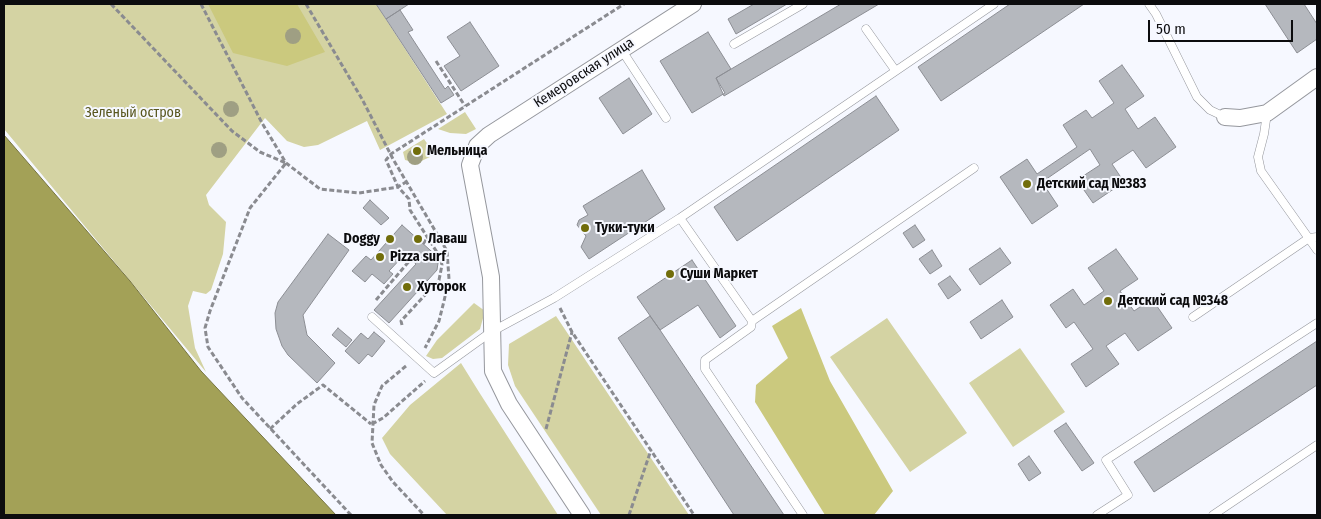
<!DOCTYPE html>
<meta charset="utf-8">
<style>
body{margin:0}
#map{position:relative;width:1321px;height:519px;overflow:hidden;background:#f6f8ff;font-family:"Fira Sans Condensed",sans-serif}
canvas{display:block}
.frame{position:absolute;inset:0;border:5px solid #0c0c0e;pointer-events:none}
.scale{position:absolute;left:1148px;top:20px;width:145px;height:22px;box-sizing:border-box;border:2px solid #0c0c0e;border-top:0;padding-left:6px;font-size:15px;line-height:18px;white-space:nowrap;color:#0c0c0e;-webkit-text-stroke:4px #f6f8ff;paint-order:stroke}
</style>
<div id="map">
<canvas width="1321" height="519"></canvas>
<div class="frame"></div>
<div class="scale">50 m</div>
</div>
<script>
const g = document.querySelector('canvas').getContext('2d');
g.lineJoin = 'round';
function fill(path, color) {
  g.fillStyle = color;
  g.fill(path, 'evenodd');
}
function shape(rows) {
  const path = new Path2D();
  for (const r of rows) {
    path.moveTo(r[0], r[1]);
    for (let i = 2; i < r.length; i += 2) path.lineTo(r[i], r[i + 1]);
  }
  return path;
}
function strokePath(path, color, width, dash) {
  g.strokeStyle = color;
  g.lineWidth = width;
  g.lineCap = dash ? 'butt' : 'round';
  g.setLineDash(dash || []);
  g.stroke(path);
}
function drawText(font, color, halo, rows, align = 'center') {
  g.font = font + ' "Fira Sans Condensed",sans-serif';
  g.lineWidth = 4;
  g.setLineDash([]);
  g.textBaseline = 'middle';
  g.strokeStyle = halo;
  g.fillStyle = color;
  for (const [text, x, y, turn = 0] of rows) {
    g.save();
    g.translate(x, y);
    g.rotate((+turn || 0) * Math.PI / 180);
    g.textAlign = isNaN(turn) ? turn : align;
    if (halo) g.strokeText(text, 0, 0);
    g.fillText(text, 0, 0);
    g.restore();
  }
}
fill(shape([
 [4,4,376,4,447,114,380,150,367,121,318,145,304,147,287,141,265,118,206,195,209,205,226,222,223,254,211,290,206,294,193,291,188,306,195,348,206,372,4,129],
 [465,112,476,129,466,134,450,133,438,129],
 [424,139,431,149,430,157,417,163,405,160,403,152],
 [474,303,485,311,480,329,442,358,433,359,426,356,437,340],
 [556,316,689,515,601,515,515,386,508,365,509,344],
 [887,318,967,433,910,472,830,357],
 [1020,348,1065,412,1013,447,969,383],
 [461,363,479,392,558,515,447,515,390,454,382,438,410,405]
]), '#d4d3a3');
fill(shape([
 [208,4,297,4,325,52,287,66,233,53],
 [801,308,830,381,893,491,874,515,825,515,755,402,756,385,788,358,772,326]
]), '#cbc97e');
const water = shape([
 [4,135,130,281,201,371,336,515,4,515,4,135]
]);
fill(water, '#a3a157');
strokePath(water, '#767441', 1);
const building = shape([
 [376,4,409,4,386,19,376,4],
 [754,4,787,4,736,34,728,19,754,4],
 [841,4,879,4,724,96,716,78,841,4],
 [1010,4,1084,4,941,101,918,67,1010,4],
 [1265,4,1304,4,1317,24,1317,39,1297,53,1265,4],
 [400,10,413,30,408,32,445,89,448,86,454,95,441,103,386,19,400,10],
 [470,22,499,66,461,91,444,66,460,56,447,37,470,22],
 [708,32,731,69,716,78,725,93,692,113,660,61,708,32],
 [1122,65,1144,96,1125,109,1138,129,1155,117,1176,147,1146,168,1133,150,1112,164,1124,182,1093,203,1077,180,1100,165,1090,149,1042,182,1058,206,1032,224,1000,177,1027,159,1037,174,1077,147,1063,125,1086,110,1092,118,1114,103,1099,81,1122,65],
 [629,78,652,114,623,134,599,98,629,78],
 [876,96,899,130,737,241,714,207,876,96],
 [642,170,665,209,589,259,581,247,586,236,577,225,579,220,588,215,583,206,642,170],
 [370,200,389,218,381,225,363,208,370,200],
 [402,225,439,258,438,263,437,270,389,323,374,310,416,264,405,254,389,271,393,274,384,284,372,274,365,282,352,271,366,256,371,260,402,225],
 [915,225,925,240,913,248,903,233,915,225],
 [328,234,349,250,303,315,307,335,335,363,317,383,288,355,282,346,276,329,275,313,278,302,328,234],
 [1000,248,1011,263,980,285,969,269,1000,248],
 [1116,249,1138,279,1120,291,1134,311,1152,299,1172,328,1138,351,1125,333,1106,346,1119,364,1086,387,1071,364,1093,349,1074,322,1066,328,1050,305,1073,289,1084,305,1104,291,1088,268,1116,249],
 [932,250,942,266,930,274,919,259,932,250],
 [692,260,736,326,720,338,698,305,660,330,637,297,692,260],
 [950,276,961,290,948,299,938,284,950,276],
 [1002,300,1013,317,981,339,970,322,1002,300],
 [650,316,660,330,784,515,734,515,618,338,650,316],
 [338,328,352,340,346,347,332,335,338,328],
 [374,332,385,341,372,357,368,354,359,364,345,351,361,333,368,339,374,332],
 [1317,341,1317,385,1154,492,1134,462,1317,341],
 [1066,423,1094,463,1082,471,1054,431,1066,423],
 [1029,456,1041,473,1029,481,1018,464,1029,456]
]);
fill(building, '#b5b8be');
strokePath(building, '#8c8e94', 1);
const lane = shape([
 [1149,4,1156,14,1197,97,1210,110,1225,117],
 [866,29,895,70],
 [734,44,803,4],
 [621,49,666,118],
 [1267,113,1264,134,1258,157,1261,171,1317,250],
 [680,218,752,321,751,327,705,360,705,369,803,515],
 [372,317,434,373,491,332,554,298,680,218,994,4],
 [1193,317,1309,238,1317,237],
 [752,321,974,168],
 [1097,515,1128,495,1106,460,1317,323],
 [1213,515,1317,445]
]);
const street = shape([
 [1225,117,1240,118,1267,113,1317,77],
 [582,515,509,404,493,371,491,277,470,165,477,146,489,135,693,4]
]);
strokePath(lane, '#95979d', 9);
strokePath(street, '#95979d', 18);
strokePath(shape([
 [111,4,232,131,260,152,286,163,250,208,210,311,205,328,208,347,242,398,351,515],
 [201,4,262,123,286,163,320,189,359,193,398,187,406,182],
 [306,4,362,99,393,159,447,251,449,279,444,301,439,321,425,348],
 [436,61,465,106],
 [423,244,428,237],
 [376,300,411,259],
 [560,308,572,332,694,515],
 [402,325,401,321,439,280,442,265,440,257,410,210,409,199,398,187,386,160,391,154,624,4],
 [406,366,382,386,374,405,372,443,381,465,393,482,424,515],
 [372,424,383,418,425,381],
 [270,429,297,404,323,385,371,424],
 [546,429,572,332],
 [629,515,651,450]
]), '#8a8b90', 3, [5, 2.5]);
strokePath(lane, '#fff', 8);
strokePath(street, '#fff', 16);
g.fillStyle = '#9f9f83';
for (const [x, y] of [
 [293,36],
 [231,109],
 [219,150],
 [415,157]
]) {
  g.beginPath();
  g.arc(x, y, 8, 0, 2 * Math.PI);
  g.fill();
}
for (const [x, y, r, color] of [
 [417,151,5,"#716d0b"],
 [1027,184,5,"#716d0b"],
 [585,228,5,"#716d0b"],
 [390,239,5,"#716d0b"],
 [418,239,5,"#716d0b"],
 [380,257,5,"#716d0b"],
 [670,274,5,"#716d0b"],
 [407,287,5,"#716d0b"],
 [1108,301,5,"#716d0b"]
]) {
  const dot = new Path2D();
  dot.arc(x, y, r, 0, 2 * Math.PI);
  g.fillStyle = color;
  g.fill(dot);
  strokePath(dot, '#f6f8ff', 2);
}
drawText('14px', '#0c0c0e', '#f6f8ff', [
 ["Кемеровская улица",584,73,-33]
]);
drawText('14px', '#58561e', '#f6f8ff', [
 ["Зеленый остров",133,113]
]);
drawText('bold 14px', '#0c0c0e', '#f6f8ff', [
 ["Мельница",427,151],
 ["Детский сад №383",1037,184],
 ["Туки-туки",595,228],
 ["Doggy",380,239,"right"],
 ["Лаваш",428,239],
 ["Pizza surf",390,257],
 ["Суши Маркет",680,274],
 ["Хуторок",417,287],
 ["Детский сад №348",1118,301]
], 'left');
</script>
